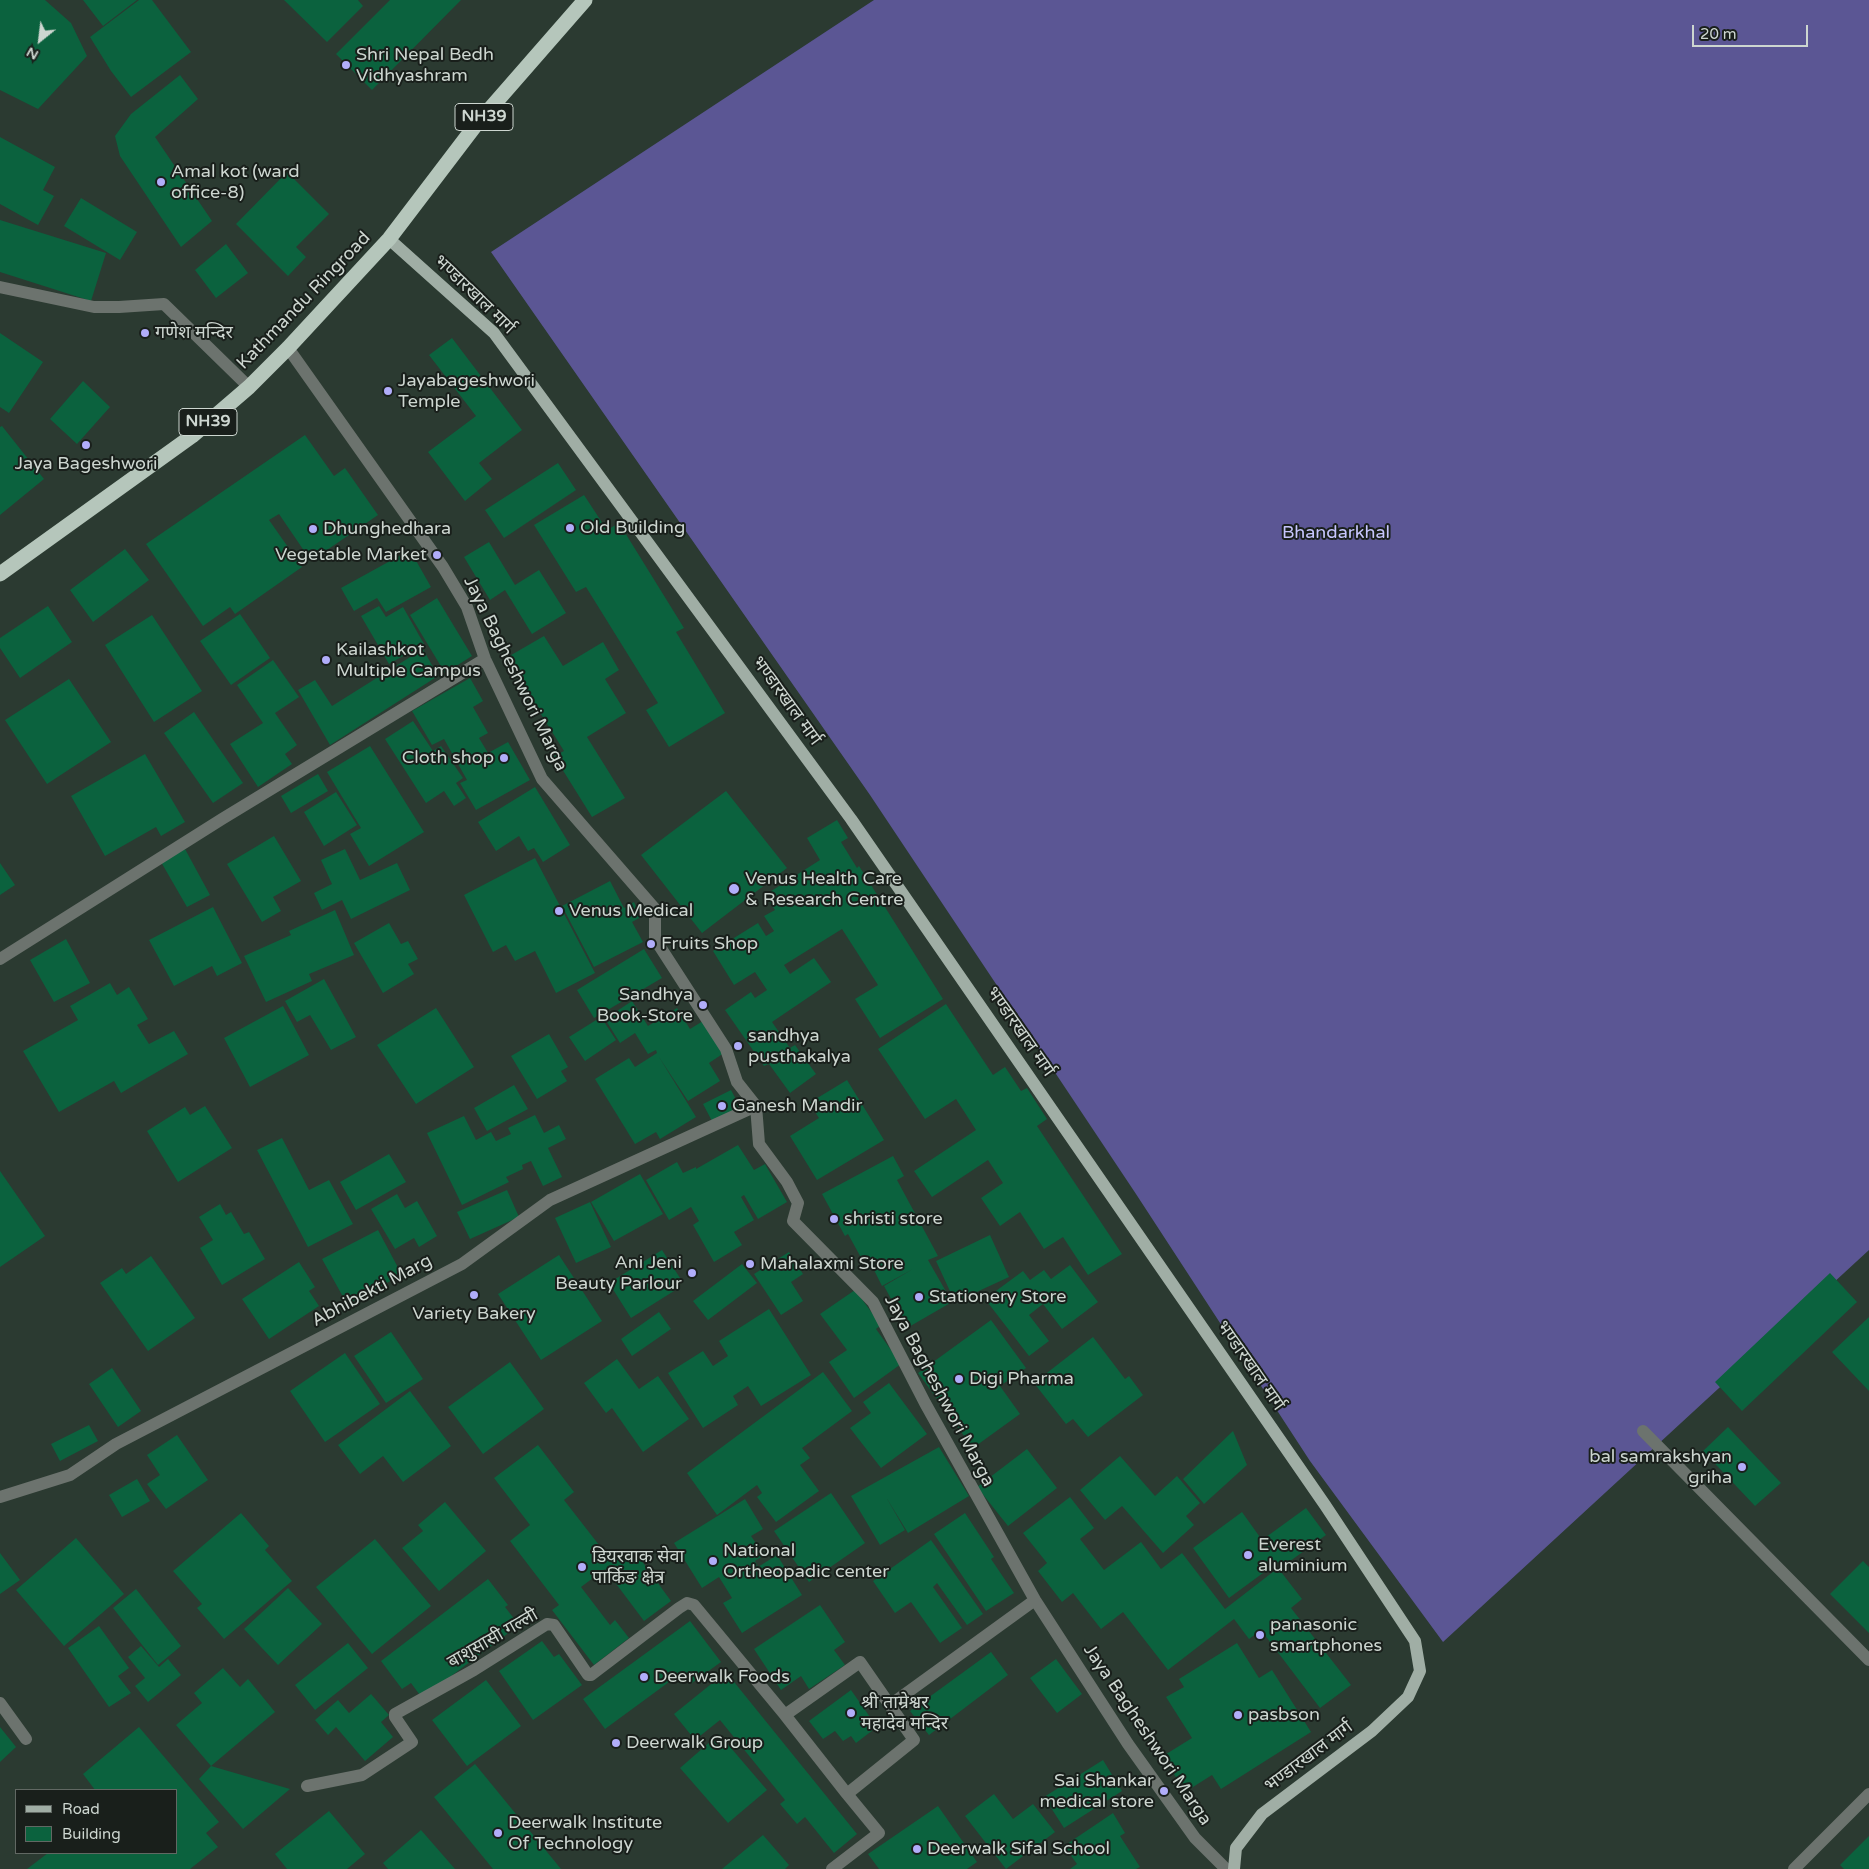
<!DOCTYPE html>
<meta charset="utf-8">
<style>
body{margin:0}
#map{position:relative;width:1869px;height:1869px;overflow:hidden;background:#2b3a31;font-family:"Varela Round",sans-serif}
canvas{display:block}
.legend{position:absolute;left:15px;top:1789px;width:162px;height:65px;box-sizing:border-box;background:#191f1b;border:1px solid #616863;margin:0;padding:6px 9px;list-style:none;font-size:15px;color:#cdd6d0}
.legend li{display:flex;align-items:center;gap:10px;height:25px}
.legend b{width:25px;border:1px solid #616863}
.north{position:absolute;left:15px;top:15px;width:50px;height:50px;-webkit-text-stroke:4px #191f1b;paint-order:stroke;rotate:209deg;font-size:14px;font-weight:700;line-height:20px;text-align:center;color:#cdd6d0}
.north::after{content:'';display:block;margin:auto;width:18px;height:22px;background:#cdd6d0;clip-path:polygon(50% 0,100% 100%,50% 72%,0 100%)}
.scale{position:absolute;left:1692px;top:25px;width:116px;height:22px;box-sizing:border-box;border:2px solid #cdd6d0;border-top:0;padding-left:6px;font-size:15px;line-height:18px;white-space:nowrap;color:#cdd6d0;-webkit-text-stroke:4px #191f1b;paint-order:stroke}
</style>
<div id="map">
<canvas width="1869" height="1869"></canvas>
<ul class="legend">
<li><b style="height:6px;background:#a0aea5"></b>Road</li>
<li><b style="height:14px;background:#0b623e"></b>Building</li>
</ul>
<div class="north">N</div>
<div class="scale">20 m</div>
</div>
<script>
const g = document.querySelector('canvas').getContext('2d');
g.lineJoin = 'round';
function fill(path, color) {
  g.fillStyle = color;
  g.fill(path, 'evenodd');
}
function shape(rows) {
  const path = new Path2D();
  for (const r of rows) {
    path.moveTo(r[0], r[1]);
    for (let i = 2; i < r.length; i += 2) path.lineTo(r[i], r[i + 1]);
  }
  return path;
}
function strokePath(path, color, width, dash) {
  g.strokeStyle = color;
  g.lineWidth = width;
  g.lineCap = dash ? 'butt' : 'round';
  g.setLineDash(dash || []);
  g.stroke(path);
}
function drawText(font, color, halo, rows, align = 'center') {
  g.font = font + ' "Varela Round","Noto Sans Devanagari",sans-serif';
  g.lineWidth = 4;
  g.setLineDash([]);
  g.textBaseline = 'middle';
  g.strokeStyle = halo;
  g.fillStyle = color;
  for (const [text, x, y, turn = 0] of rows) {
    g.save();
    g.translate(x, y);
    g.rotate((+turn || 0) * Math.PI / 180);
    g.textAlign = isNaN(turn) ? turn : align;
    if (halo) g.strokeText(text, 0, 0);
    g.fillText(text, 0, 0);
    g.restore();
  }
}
fill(shape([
 [874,0,1869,0,1869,1250,1443,1642,1310,1461,1136,1194,870,795,491,252]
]), '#5b5694');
fill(shape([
 [0,0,45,0,71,23,87,56,38,109,0,90],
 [83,0,137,0,103,26],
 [139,0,152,0,191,52,131,97,111,71,90,37],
 [284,0,358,0,363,6,327,42],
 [390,0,461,0,372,90,336,54],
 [180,75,198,99,155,137,212,221,181,247,120,156,115,136,131,114],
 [0,137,55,167,43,190,54,196,38,225,0,204],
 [287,172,329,214,296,247,306,257,288,276,236,224],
 [81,198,137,232,120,260,64,226],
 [0,220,106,253,91,301,0,272],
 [226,244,248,273,216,298,195,270],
 [0,333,43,362,9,413,0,407],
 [452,338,522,430,479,463,492,479,465,501,428,452,476,416,429,355],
 [83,381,110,407,77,444,50,419],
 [2,426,44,479,0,515,0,427],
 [305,435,334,476,345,468,378,515,311,561,279,514,269,520,302,567,235,614,230,607,203,626,146,544],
 [558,463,576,490,504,538,485,510],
 [584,495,607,530,619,523,684,628,676,632,725,713,669,747,646,710,658,703,586,587,576,592,534,525],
 [489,542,515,585,539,570,566,613,532,634,505,590,490,600,464,557],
 [125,549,149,580,93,622,70,590],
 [410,550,431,587,386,612,377,598,354,611,341,588],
 [437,598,472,656,445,673,410,615],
 [48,606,72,642,20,678,0,648,0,638],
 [379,606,386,617,403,607,424,644,389,664,361,616],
 [240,614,270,658,231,685,200,641],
 [152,615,202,691,154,722,105,645],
 [544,636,563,666,603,642,619,670,605,679,626,713,587,737,625,798,592,817,554,756,564,751,506,658],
 [423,649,438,676,330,745,298,690,315,680,332,706],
 [273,660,299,697,275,713,297,745,285,754,292,764,258,787,230,744,263,723,237,685],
 [470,678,483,701,473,707,488,733,479,738,488,753,508,742,530,780,476,810,460,783,467,780,444,739,432,745,412,711],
 [69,679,111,742,47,784,5,720],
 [194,712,243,783,213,803,164,733],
 [413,721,433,751,441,746,463,778,456,783,466,798,454,806,444,791,426,803,385,739],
 [370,746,424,832,369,866,350,834,361,828,327,772],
 [145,754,185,822,161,836,156,827,105,856,71,796],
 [318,774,328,791,291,813,281,796],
 [535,787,570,845,543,862,534,848,528,851,519,836,496,851,478,822],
 [726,791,787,868,702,933,641,855],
 [336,792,357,825,324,846,304,812],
 [837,820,848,838,841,842,857,868,859,866,943,999,880,1038,855,999,878,985,842,929,784,965,790,974,814,958,831,982,772,1022,790,1048,795,1045,816,1074,790,1093,769,1064,764,1066,725,1010,751,992,755,998,767,990,755,972,734,985,713,951,758,923,766,936,774,931,764,916,775,910,765,895,820,860,807,838],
 [274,836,301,881,273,897,281,911,262,922,227,864],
 [185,849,210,895,187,907,161,862],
 [345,849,360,880,397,863,410,890,351,919,342,900,322,910,314,893,332,884,321,860],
 [535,858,595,973,556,993,535,951,515,961,506,945,493,952,464,895],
 [0,863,15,885,0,895],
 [610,881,624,908,634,902,641,917,632,922,643,942,594,967,562,906],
 [213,907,242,963,217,976,212,966,174,986,149,940],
 [335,910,354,955,309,974,312,981,266,1002,244,956,291,935,289,931],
 [389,923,401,944,408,941,418,959,408,964,414,974,383,993,354,943],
 [66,939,90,983,54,1002,30,960],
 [644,949,662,978,594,1018,577,990],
 [324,979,356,1037,331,1050,310,1015,297,1022,285,1001],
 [110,983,117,995,129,987,148,1019,137,1025,149,1044,174,1031,188,1054,121,1093,114,1081,59,1112,23,1051,78,1020,70,1006],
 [632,1001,648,1026,677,1008,690,1029,703,1021,724,1053,709,1063,720,1081,688,1101,659,1057,696,1117,660,1139,656,1132,635,1144,595,1079,629,1058,635,1067,657,1053,656,1050,648,1054,635,1033,620,1043,605,1019],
 [946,1004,993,1075,1005,1067,1021,1091,1027,1088,1047,1119,1037,1126,1122,1254,1088,1275,1063,1237,1044,1249,1020,1212,1000,1226,981,1198,1003,1183,988,1160,932,1197,914,1171,976,1130,956,1099,925,1119,878,1049],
 [283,1006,309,1055,250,1087,224,1038],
 [436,1008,474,1067,416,1104,377,1045],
 [601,1017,616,1040,585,1061,569,1037],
 [549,1034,568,1067,561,1071,567,1081,537,1099,511,1056],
 [847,1080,884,1140,817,1180,790,1136,819,1118,809,1103],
 [514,1085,528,1109,487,1131,474,1108],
 [731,1090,741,1109,713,1123,703,1104],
 [205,1106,232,1148,178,1182,147,1131,185,1107,190,1115],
 [535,1115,544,1133,559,1125,566,1139,548,1148,562,1177,543,1186,531,1161,522,1165,523,1169,506,1177,509,1182,462,1205,427,1133,464,1116,476,1140,491,1132,496,1141,511,1134,508,1128],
 [282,1138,309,1190,329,1180,353,1224,308,1247,257,1150],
 [738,1145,754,1170,765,1164,787,1202,758,1219,744,1195,741,1197,754,1220,734,1232,742,1245,714,1262,693,1225,699,1221,691,1207,669,1220,646,1180,677,1162,683,1173,696,1167,696,1169],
 [389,1154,406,1182,356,1210,340,1182],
 [893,1156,904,1176,897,1180,938,1256,928,1260,952,1302,907,1328,884,1286,913,1269,882,1286,869,1260,864,1263,848,1234,845,1236,822,1194],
 [0,1171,45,1236,0,1267],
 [640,1174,663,1214,614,1241,591,1202],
 [507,1190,519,1217,470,1239,457,1212],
 [397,1194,405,1208,417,1201,437,1236,419,1247,414,1238,395,1249,371,1209],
 [590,1202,611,1247,576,1263,555,1218],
 [220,1204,226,1215,231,1212,244,1234,249,1232,265,1259,222,1285,200,1248,213,1240,199,1217],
 [378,1230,402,1275,347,1304,322,1259],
 [990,1235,1009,1277,955,1302,936,1261],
 [662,1250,680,1278,670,1284,674,1291,631,1318,609,1283],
 [789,1252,803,1274,791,1282,803,1301,781,1315,754,1274],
 [559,1255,602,1321,541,1360,498,1294],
 [151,1256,195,1318,148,1351,100,1283,122,1268,126,1274],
 [299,1262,315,1287,309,1291,319,1306,269,1339,242,1299],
 [742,1264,757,1283,708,1320,693,1301],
 [1070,1265,1098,1302,1062,1329,1043,1304,1029,1315,1049,1341,1029,1356,985,1299,1023,1271,1030,1280,1044,1270,1051,1279],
 [1830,1273,1857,1302,1742,1411,1715,1382],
 [855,1290,881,1325,876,1329,901,1364,854,1398,829,1362,847,1350,820,1314],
 [769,1309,811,1375,761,1406,748,1386,733,1396,738,1405,703,1428,668,1373,703,1351,713,1366,728,1356,719,1341],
 [659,1312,671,1329,632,1356,621,1339],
 [1869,1317,1869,1391,1832,1352],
 [991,1320,1026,1368,1000,1386,1020,1414,973,1448,918,1373],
 [391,1332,423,1379,386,1403,354,1356],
 [1093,1337,1125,1379,1129,1376,1143,1395,1088,1437,1073,1419,1066,1424,1034,1383],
 [345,1353,380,1404,325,1442,290,1391],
 [617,1359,639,1389,658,1376,689,1419,643,1452,612,1408,606,1413,584,1383],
 [510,1362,544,1409,483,1454,448,1407],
 [112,1368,141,1411,118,1427,89,1384],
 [823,1372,852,1411,802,1448,810,1458,800,1465,819,1491,776,1522,757,1497,762,1493,757,1485,717,1515,687,1473],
 [889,1383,927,1434,881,1468,850,1428,871,1413,863,1402],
 [410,1391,451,1446,403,1482,383,1456,360,1474,338,1445],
 [89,1425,98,1441,60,1461,51,1444],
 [1728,1427,1781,1483,1755,1506,1703,1451],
 [1233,1431,1247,1465,1204,1504,1183,1479],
 [177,1435,208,1480,166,1509,147,1484,160,1475,147,1455],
 [538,1445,574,1492,564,1500,613,1563,633,1549,671,1601,644,1621,605,1569,581,1587,610,1625,615,1620,629,1638,594,1665,552,1610,559,1605,510,1541,530,1525,494,1478],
 [939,1447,969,1496,908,1533,886,1497,905,1530,880,1545,851,1496],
 [1027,1449,1057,1488,1008,1526,977,1487],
 [1120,1456,1155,1496,1177,1476,1200,1503,1186,1516,1194,1525,1163,1553,1122,1506,1105,1520,1080,1490],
 [137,1479,150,1501,122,1517,109,1495],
 [831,1493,865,1543,809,1582,774,1531],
 [1070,1497,1094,1528,1080,1539,1104,1570,1141,1542,1161,1569,1182,1553,1225,1609,1278,1568,1302,1599,1291,1608,1351,1685,1320,1708,1261,1630,1249,1639,1234,1619,1168,1670,1123,1612,1101,1629,1073,1593,1062,1602,1038,1571,1047,1563,1023,1533],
 [745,1499,763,1529,751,1536,764,1555,755,1561,758,1567,777,1555,802,1595,742,1633,723,1603,732,1598,719,1577,702,1588,674,1543],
 [445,1502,486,1551,439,1591,402,1548,423,1531,418,1525],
 [1306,1508,1326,1535,1282,1567,1278,1562,1229,1598,1193,1548,1242,1512,1262,1540],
 [241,1513,269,1546,265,1550,292,1581,224,1639,197,1608,202,1604,173,1571],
 [965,1513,994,1557,991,1559,1014,1593,986,1611,934,1534],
 [76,1538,124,1594,64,1646,16,1590],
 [375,1539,431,1606,372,1654,316,1587],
 [931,1540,983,1614,967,1625,937,1583,933,1587,962,1628,940,1643,911,1602,895,1613,873,1581],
 [0,1553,20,1580,0,1594],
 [1863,1561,1869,1567,1869,1633,1830,1594],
 [488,1579,508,1605,505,1607,519,1625,422,1698,411,1683,402,1689,381,1661],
 [288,1588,322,1624,278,1665,244,1629],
 [136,1589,181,1646,158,1665,113,1608],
 [820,1605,845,1642,834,1650,845,1665,809,1689,801,1676,781,1690,754,1649],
 [690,1621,721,1662,692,1683,684,1671,605,1729,583,1699],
 [99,1626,129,1668,118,1676,131,1693,109,1707,68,1648],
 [542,1641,554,1657,559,1654,582,1685,533,1720,499,1671],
 [348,1643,368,1668,315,1710,295,1685],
 [1237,1643,1259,1678,1272,1670,1311,1732,1221,1789,1212,1775,1185,1792,1163,1756,1192,1738,1166,1697,1184,1687,1179,1679],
 [141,1646,159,1667,168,1659,181,1675,148,1702,135,1686,145,1678,128,1657],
 [991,1652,1008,1675,929,1735,910,1711],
 [1056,1659,1082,1694,1057,1713,1030,1678],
 [223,1668,240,1687,248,1679,275,1712,211,1766,290,1789,243,1829,199,1779,211,1766,176,1725,202,1703,194,1693],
 [726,1672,857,1834,834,1853,805,1817,797,1824,780,1804,785,1800,720,1720,695,1740,674,1714],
 [486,1680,521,1726,467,1766,432,1720],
 [851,1690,877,1727,856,1743,851,1736,843,1741,835,1731,823,1739,809,1721],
 [371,1694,389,1715,381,1722,393,1737,365,1761,336,1727,328,1735,315,1720,338,1700,349,1713],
 [0,1727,16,1747,0,1762],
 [139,1727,219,1822,206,1833,218,1847,190,1869,27,1869,48,1853,176,1853,176,1790,95,1790,83,1774],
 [719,1734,767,1790,728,1823,680,1768],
 [1103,1760,1122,1791,1064,1828,1044,1797],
 [475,1764,561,1869,493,1869,434,1797],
 [994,1794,1013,1819,1033,1804,1055,1832,1006,1869,965,1816],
 [938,1806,977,1862,967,1869,879,1869,868,1854],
 [329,1811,365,1854,347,1869,287,1869,275,1854],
 [1113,1813,1125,1833,1120,1836,1140,1867,1136,1869,1070,1869,1077,1864,1064,1846],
 [421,1830,455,1869,388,1869,383,1863],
 [763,1835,789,1865,785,1869,722,1869],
 [1869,1836,1869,1869,1844,1869,1840,1865]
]), '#0b623e');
strokePath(shape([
 [0,287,94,307,119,307,164,304,249,387],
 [288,348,443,567,467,607,485,659,542,779,655,909,655,939,726,1049,737,1082,756,1106,759,1144,787,1182,798,1203,793,1221,873,1302,925,1403,1035,1600,1128,1744,1195,1838,1226,1869],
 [0,959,222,819,485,659],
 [1643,1431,1869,1660],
 [0,1497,70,1475,116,1444,462,1264,550,1200,756,1106],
 [860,1662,914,1740,847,1794,785,1715,860,1662],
 [0,1703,26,1739],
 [890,1705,1035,1600],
 [307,1786,362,1775,412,1742,395,1717,395,1714,474,1670,547,1624,554,1625,588,1675,591,1675,679,1608,687,1603,694,1605,785,1715],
 [832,1869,879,1833,847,1794],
 [1794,1869,1869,1794]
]), '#6c736e', 12);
strokePath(shape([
 [389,239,494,333,851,819,1325,1505,1415,1641,1420,1671,1408,1697,1372,1731,1262,1814,1236,1848,1234,1869]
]), '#a0aea5', 12);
strokePath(shape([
 [0,574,192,436,249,387,288,348,389,239,475,126,585,0]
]), '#b5c6bb', 15);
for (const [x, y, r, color] of [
 [346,65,5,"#b1adfa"],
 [161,182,5,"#b1adfa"],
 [145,333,5,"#b1adfa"],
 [388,391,5,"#b1adfa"],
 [86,445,5,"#b1adfa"],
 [570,528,5,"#b1adfa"],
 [313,529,5,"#b1adfa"],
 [437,555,5,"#b1adfa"],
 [326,660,5,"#b1adfa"],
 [504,758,5,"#b1adfa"],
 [734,889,6,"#b1adfa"],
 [559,911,5,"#b1adfa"],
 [651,944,5,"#b1adfa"],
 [703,1005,5,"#b1adfa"],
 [738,1046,5,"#b1adfa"],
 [722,1106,5,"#b1adfa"],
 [834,1219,5,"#b1adfa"],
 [750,1264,5,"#b1adfa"],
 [692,1273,5,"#b1adfa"],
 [474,1295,5,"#b1adfa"],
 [919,1297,5,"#b1adfa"],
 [959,1379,5,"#b1adfa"],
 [1742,1467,5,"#b1adfa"],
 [1248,1555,5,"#b1adfa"],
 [713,1561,5,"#b1adfa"],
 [582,1567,5,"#b1adfa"],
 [1260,1635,5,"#b1adfa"],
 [644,1677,5,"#b1adfa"],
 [851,1713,5,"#b1adfa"],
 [1238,1715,5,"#b1adfa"],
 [616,1743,5,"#b1adfa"],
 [1164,1791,5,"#b1adfa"],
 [498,1833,5,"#b1adfa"],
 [917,1849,5,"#b1adfa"]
]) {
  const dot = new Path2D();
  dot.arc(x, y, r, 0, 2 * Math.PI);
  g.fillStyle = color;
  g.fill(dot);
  strokePath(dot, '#191f1b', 2);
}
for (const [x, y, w] of [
 [484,117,58],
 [208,422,58]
]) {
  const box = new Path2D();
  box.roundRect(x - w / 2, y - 13.5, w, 27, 4);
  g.fillStyle = '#191f1b';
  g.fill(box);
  strokePath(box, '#cdd6d0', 1);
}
drawText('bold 16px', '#cdd6d0', null, [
 ["NH39",484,117],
 ["NH39",208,422]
]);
drawText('18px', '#cdd6d0', '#191f1b', [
 ["Shri Nepal Bedh",356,55],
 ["Vidhyashram",356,76],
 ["Amal kot (ward",171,172],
 ["office-8)",171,193],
 ["गणेश मन्दिर",155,333],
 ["Jayabageshwori",398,381],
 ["Temple",398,402],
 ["Jaya Bageshwori",86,464,"center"],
 ["Old Building",580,528],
 ["Dhunghedhara",323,529],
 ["Vegetable Market",427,555,"right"],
 ["Kailashkot",336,650],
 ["Multiple Campus",336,671],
 ["Cloth shop",494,758,"right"],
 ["Venus Health Care",745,879],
 ["& Research Centre",745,900],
 ["Venus Medical",569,911],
 ["Fruits Shop",661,944],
 ["Sandhya",693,995,"right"],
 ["Book-Store",693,1016,"right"],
 ["sandhya",748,1036],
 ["pusthakalya",748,1057],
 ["Ganesh Mandir",732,1106],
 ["shristi store",844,1219],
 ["Ani Jeni",682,1263,"right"],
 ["Beauty Parlour",682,1284,"right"],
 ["Mahalaxmi Store",760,1264],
 ["Stationery Store",929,1297],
 ["Variety Bakery",474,1314,"center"],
 ["Digi Pharma",969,1379],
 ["bal samrakshyan",1732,1457,"right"],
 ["griha",1732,1478,"right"],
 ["Everest",1258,1545],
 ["aluminium",1258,1566],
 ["National",723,1551],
 ["Ortheopadic center",723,1572],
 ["डियरवाक सेवा",592,1557],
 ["पार्किङ क्षेत्र",592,1578],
 ["panasonic",1270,1625],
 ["smartphones",1270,1646],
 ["Deerwalk Foods",654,1677],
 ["श्री ताम्रेश्वर",861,1703],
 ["महादेव मन्दिर",861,1724],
 ["pasbson",1248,1715],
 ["Deerwalk Group",626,1743],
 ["Sai Shankar",1154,1781,"right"],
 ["medical store",1154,1802,"right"],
 ["Deerwalk Institute",508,1823],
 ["Of Technology",508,1844],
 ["Deerwalk Sifal School",927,1849]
], 'left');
drawText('18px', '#cdd6d0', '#191f1b', [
 ["भण्डारखाल मार्ग",474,295,44],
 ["Kathmandu Ringroad",304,301,-46],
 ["Jaya Bagheshwori Marga",515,674,64],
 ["भण्डारखाल मार्ग",786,701,54],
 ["भण्डारखाल मार्ग",1020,1032,55],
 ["Abhibekti Marg",372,1291,-28],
 ["भण्डारखाल मार्ग",1250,1366,55],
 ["Jaya Bagheshwori Marga",939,1391,62],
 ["बाशुसासी गल्ली",493,1639,-30],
 ["Jaya Bagheshwori Marga",1147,1735,56],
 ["भण्डारखाल मार्ग",1309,1757,-37]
]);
drawText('18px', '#c7c6fd', '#191f1b', [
 ["Bhandarkhal",1336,533]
]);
</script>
